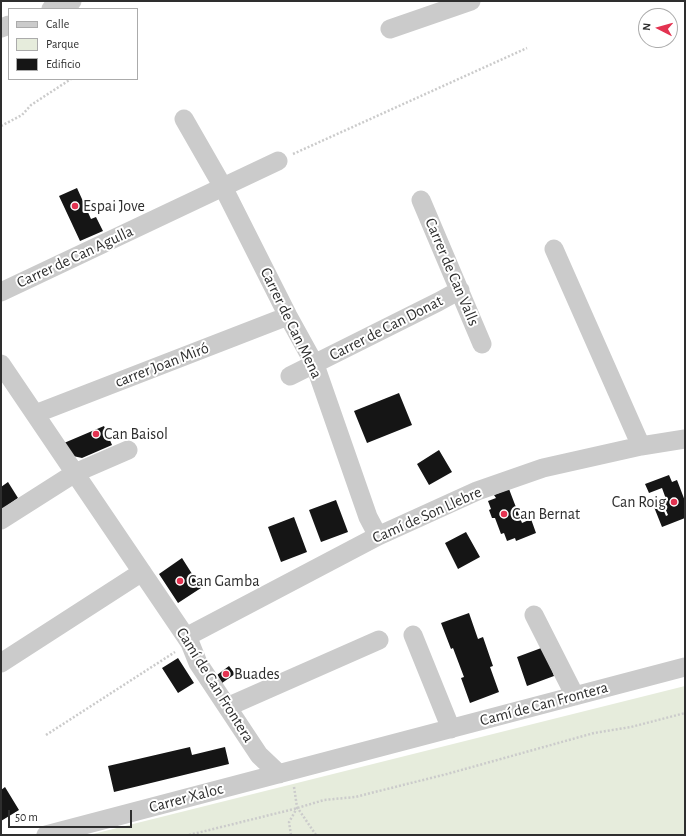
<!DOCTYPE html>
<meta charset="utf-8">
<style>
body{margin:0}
#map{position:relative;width:686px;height:836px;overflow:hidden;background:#fff;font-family:"Alegreya Sans",sans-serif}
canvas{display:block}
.frame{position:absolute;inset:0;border:2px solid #2e2e2e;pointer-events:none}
.legend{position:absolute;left:8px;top:8px;width:130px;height:72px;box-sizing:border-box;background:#fff;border:1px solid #ababab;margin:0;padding:5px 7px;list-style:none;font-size:12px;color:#2e2e2e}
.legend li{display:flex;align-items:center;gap:8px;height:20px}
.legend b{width:20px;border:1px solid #ababab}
.north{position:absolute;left:638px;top:8px;width:40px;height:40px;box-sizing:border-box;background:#fff;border:1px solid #ababab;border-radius:50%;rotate:276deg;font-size:11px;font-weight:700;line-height:16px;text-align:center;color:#2e2e2e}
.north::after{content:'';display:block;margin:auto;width:14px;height:18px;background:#e33351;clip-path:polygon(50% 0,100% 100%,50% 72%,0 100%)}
.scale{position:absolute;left:8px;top:810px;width:124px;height:18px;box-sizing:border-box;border:2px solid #2e2e2e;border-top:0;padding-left:5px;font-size:12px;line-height:14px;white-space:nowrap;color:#2e2e2e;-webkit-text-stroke:3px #fff;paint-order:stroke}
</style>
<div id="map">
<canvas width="686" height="836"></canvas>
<div class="frame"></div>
<ul class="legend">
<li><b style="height:5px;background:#cbcbcb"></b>Calle</li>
<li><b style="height:11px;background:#e6ecdc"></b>Parque</li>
<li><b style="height:11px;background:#151515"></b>Edificio</li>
</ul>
<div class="north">N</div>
<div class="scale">50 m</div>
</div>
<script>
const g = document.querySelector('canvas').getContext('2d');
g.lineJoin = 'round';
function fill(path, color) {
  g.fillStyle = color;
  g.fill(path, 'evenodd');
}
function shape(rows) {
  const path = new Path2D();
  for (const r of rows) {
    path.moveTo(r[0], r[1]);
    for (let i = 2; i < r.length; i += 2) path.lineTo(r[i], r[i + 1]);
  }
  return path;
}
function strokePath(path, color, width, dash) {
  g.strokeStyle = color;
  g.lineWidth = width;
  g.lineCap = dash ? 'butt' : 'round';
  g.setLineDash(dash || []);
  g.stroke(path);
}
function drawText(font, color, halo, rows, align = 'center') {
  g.font = font + ' "Alegreya Sans",sans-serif';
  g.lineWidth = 4;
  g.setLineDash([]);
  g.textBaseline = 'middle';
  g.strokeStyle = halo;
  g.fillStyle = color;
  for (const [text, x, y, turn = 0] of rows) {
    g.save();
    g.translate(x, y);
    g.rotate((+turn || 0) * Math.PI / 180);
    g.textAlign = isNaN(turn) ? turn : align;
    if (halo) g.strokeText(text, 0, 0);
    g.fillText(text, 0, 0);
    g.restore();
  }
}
fill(shape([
 [685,686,685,835,89,835]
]), '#e6ecdc');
fill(shape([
 [77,188,91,219,96,217,103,231,80,241,59,196],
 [399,393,412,425,367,443,354,411],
 [104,426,112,445,82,458,73,456,64,443],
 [439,450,452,472,429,485,417,464],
 [669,475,672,482,677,480,685,501,685,518,662,527,654,507,661,504,666,516,668,515,662,501,666,499,662,488,649,493,645,484],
 [8,482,18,498,1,510,1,487],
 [509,489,522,523,531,519,536,533,516,541,515,538,507,541,504,533,501,534,495,518,492,518,489,510,491,509,488,501,496,498,494,495],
 [336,500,348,532,321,542,309,510],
 [294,517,307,552,281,562,268,527],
 [466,532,480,557,458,569,445,543],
 [182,558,201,588,178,603,159,574],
 [469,613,478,639,483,637,493,666,490,667,499,692,470,703,461,678,464,677,453,648,451,649,441,623],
 [544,647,554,676,527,686,517,657],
 [178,658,194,683,178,693,162,668],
 [229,666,235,674,222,683,217,675],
 [190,747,192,755,225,747,229,764,114,792,108,766],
 [5,787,19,810,1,821,1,790]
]), '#151515');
strokePath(shape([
 [1,126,22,115,31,105,71,79],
 [293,154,527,48],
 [46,735,175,652],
 [294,787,297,807,316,835],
 [189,835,294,809,324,800,355,797,447,774,594,733,631,727,685,713],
 [291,835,289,822,297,808]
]), '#cbcbcb', 2.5, [2, 2]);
strokePath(shape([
 [51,9,72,1],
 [1,28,9,25],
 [390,29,471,1],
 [184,119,223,187,288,316,315,365,368,517,378,536],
 [421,200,482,344],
 [554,249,641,446],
 [1,292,278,161],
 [1,364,190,643,198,663,259,755,279,774],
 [290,376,438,302,460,290],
 [35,414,288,316],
 [1,520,75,473,128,450],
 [534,615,575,696],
 [413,635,451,729],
 [186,637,378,536,477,491,543,468,641,446,685,439],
 [1,663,142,572],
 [227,707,379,640],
 [46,835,685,667]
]), '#cbcbcb', 19);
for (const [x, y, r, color] of [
 [75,206,4,"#e33351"],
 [96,434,4,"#e33351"],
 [674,502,4,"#e33351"],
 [504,514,4,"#e33351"],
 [180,581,4,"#e33351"],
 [226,674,4,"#e33351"]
]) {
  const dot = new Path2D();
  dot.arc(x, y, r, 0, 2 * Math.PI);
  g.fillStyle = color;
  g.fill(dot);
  strokePath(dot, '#fff', 1.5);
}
drawText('16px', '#2e2e2e', '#fff', [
 ["Espai Jove",83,206],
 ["Can Baisol",104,434],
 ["Can Roig",666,502,"right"],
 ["Can Bernat",512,514],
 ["Can Gamba",188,581],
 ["Buades",234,674]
], 'left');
drawText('16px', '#2e2e2e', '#fff', [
 ["Carrer de Can Agulla",75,257,-25],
 ["Carrer de Can Valls",452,272,67],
 ["Carrer de Can Mena",291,323,64],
 ["Carrer de Can Donat",386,328,-27],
 ["carrer Joan Miró",162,365,-21],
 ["Camí de Son Llebre",427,515,-24],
 ["Camí de Can Frontera",215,685,58],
 ["Camí de Can Frontera",544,704,-15],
 ["Carrer Xaloc",186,798,-15]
]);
</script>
